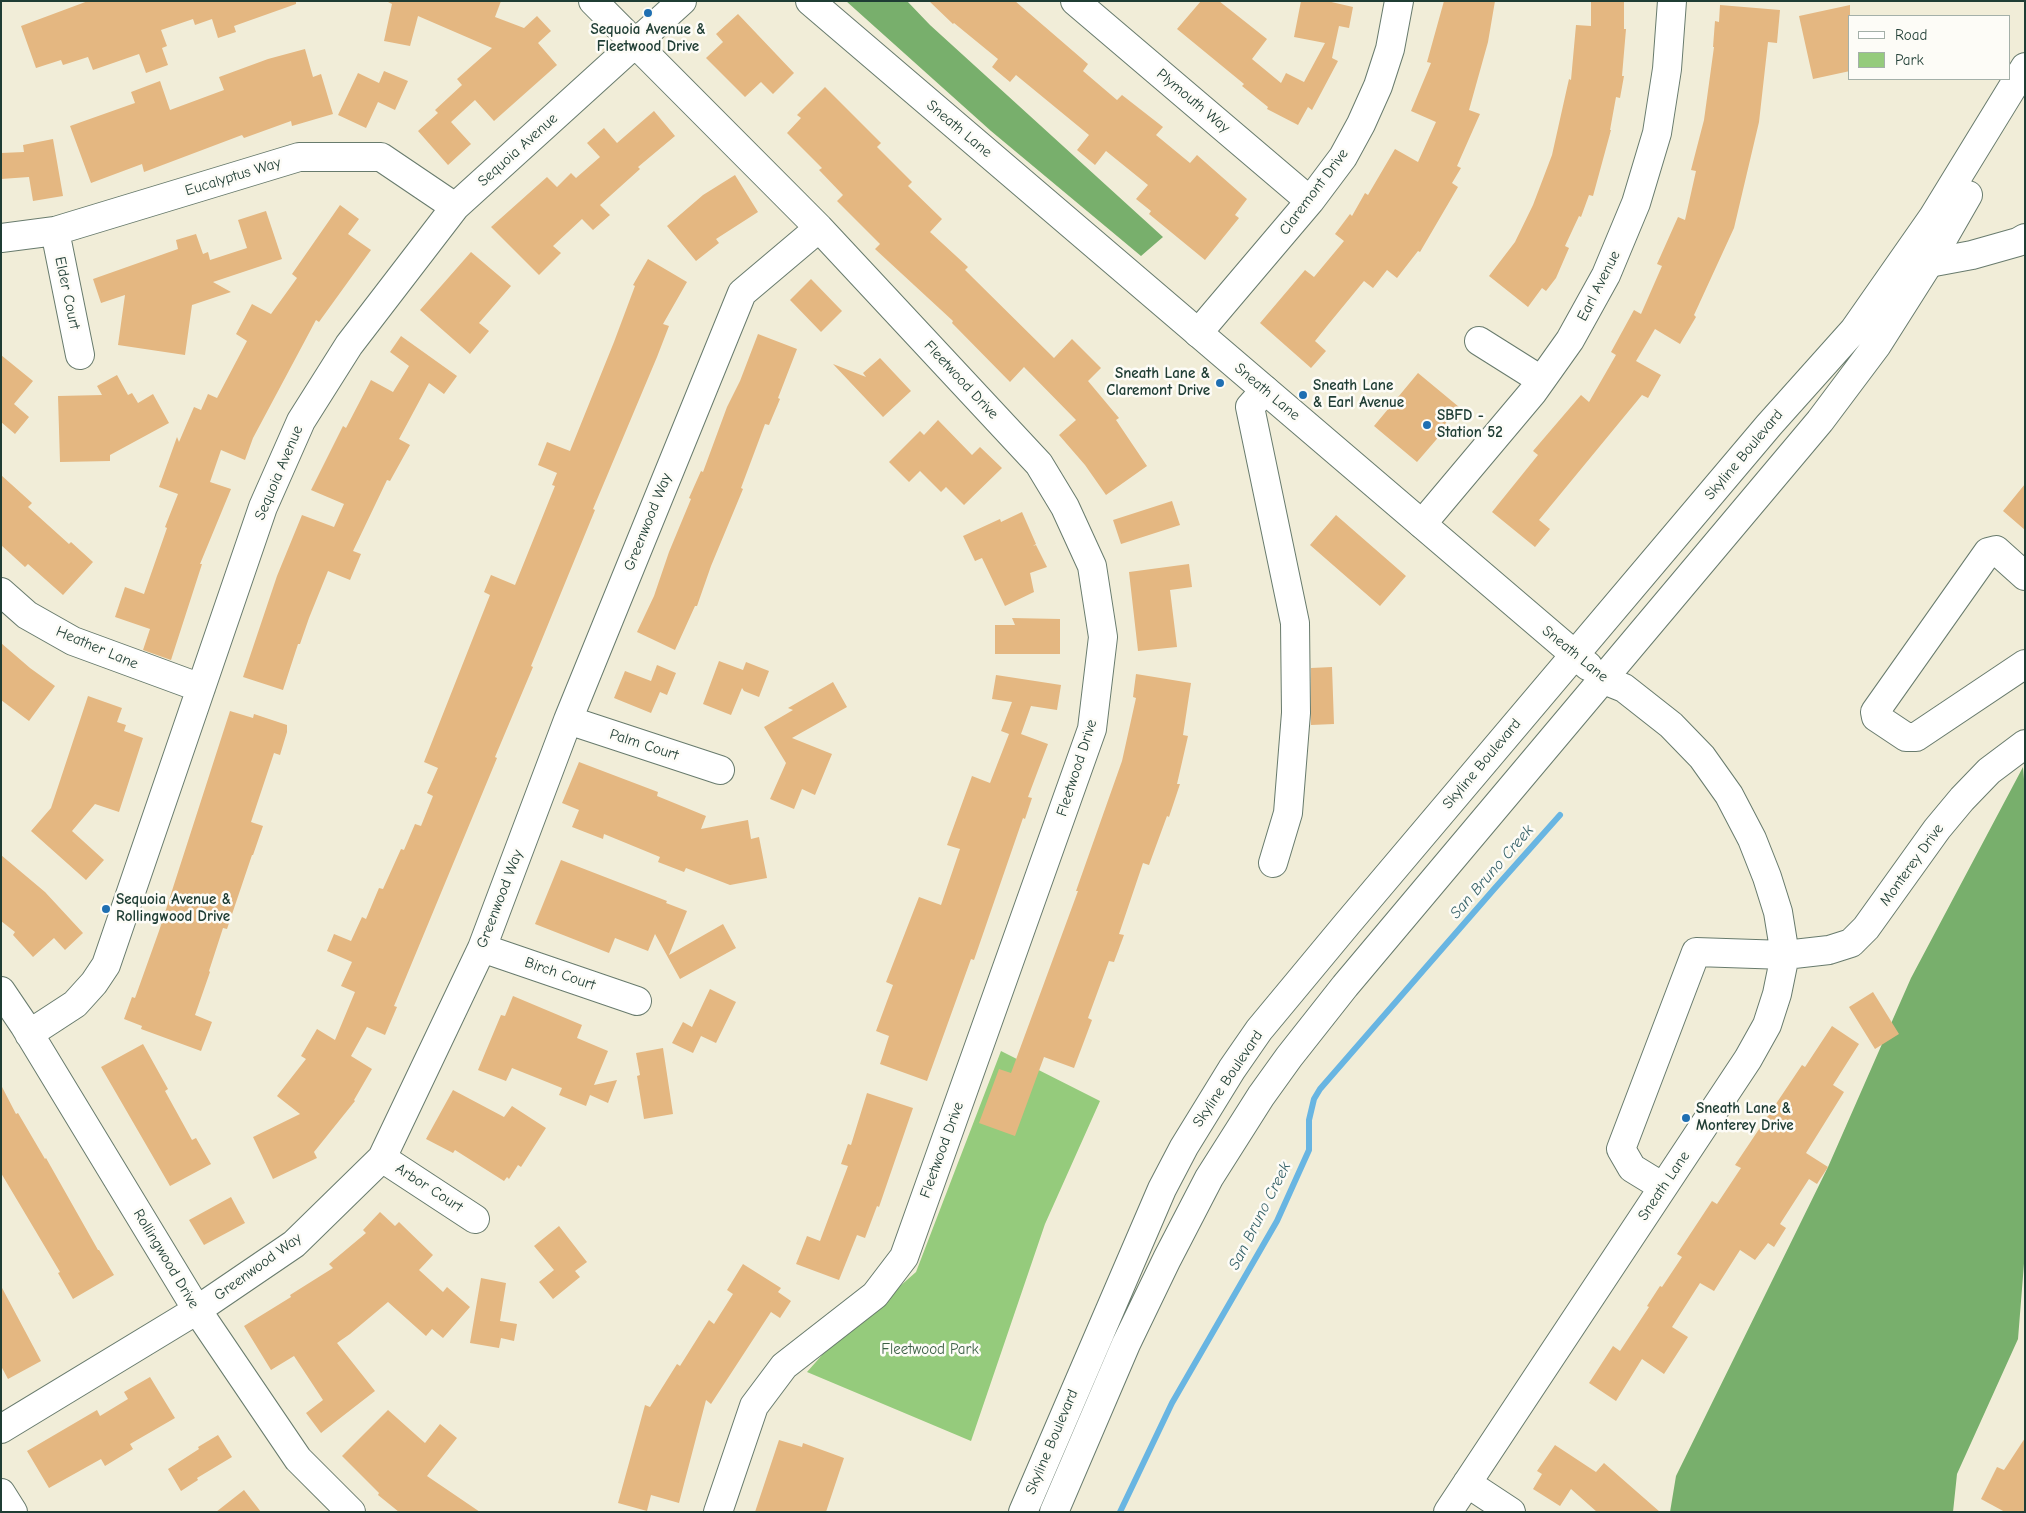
<!DOCTYPE html>
<style>
body{margin:0}
#map{position:relative;width:2026px;height:1513px;overflow:hidden;background:#f1edd8;font-family:"Comic Neue",sans-serif}
canvas{display:block}
.frame{position:absolute;inset:0;border:2px solid #1f3d34;pointer-events:none}
.legend{position:absolute;left:1848px;top:15px;width:162px;height:65px;box-sizing:border-box;background:#fdfcf7;border:1px solid #a4b0a9;margin:0;padding:6px 9px;list-style:none;font-size:15px;color:#1f3d34}
.legend li{display:flex;align-items:center;gap:10px;height:25px}
.legend b{width:25px;border:1px solid #a4b0a9}
</style>
<div id="map">
<canvas width="2026" height="1513"></canvas>
<div class="frame"></div>
<ul class="legend">
<li><b style="height:6px;background:#fff"></b>Road</li>
<li><b style="height:14px;background:#95cb7c"></b>Park</li>
</ul>
</div>
<script>
const g = document.querySelector('canvas').getContext('2d');
g.lineJoin = 'round';
function fill(path, color) {
  g.fillStyle = color;
  g.fill(path, 'evenodd');
}
function shape(rows) {
  const path = new Path2D();
  for (const r of rows) {
    path.moveTo(r[0], r[1]);
    for (let i = 2; i < r.length; i += 2) path.lineTo(r[i], r[i + 1]);
  }
  return path;
}
function strokePath(path, color, width, dash) {
  g.strokeStyle = color;
  g.lineWidth = width;
  g.lineCap = dash ? 'butt' : 'round';
  g.setLineDash(dash || []);
  g.stroke(path);
}
function drawText(font, color, halo, rows, align = 'center') {
  g.font = font + ' "Comic Neue",sans-serif';
  g.lineWidth = 5;
  g.setLineDash([]);
  g.textBaseline = 'middle';
  g.strokeStyle = halo;
  g.fillStyle = color;
  for (const [text, x, y, turn = 0] of rows) {
    g.save();
    g.translate(x, y);
    g.rotate((+turn || 0) * Math.PI / 180);
    g.textAlign = isNaN(turn) ? turn : align;
    if (halo) g.strokeText(text, 0, 0);
    g.fillText(text, 0, 0);
    g.restore();
  }
}
fill(shape([
 [1001,1051,1100,1101,1045,1224,971,1441,807,1372,823,1354,916,1272]
]), '#95cb7c');
fill(shape([
 [846,1,907,1,930,25,1163,237,1141,256,991,131],
 [2023,767,2025,791,2025,1251,2018,1339,1957,1474,1953,1512,1670,1512,1676,1476,1828,1167,1911,978]
]), '#78af6c');
strokePath(shape([
 [1120,1512,1172,1403,1277,1221,1309,1150,1309,1120,1314,1099,1320,1089,1495,888,1560,815]
]), '#68b5e2', 6);
fill(shape([
 [88,1,296,1,296,4,234,26,236,32,218,38,212,19,195,25,193,19,161,30,167,46,162,48,168,65,146,73,139,54,93,70,88,57,63,65,61,60,36,68,21,26],
 [386,1,501,1,495,17,524,28,537,16,551,31,538,43,557,65,494,121,475,100,451,122,471,144,448,165,418,131,438,113,435,110,462,85,457,79,492,48,418,16,410,46,384,41,392,4],
 [929,1,1015,1,1088,64,1083,71,1117,100,1122,95,1163,127,1156,135,1190,163,1197,155,1247,199,1235,215,1239,218,1205,260,1149,214,1151,211,1136,199,1148,185,1106,151,1095,165,1077,150,1089,135,1016,75,1010,82,992,67,998,59,954,23,953,24],
 [1201,1,1219,1,1267,39,1252,59,1281,83,1286,73,1304,82,1325,43,1294,37,1301,1,1327,1,1353,7,1349,28,1339,26,1332,58,1338,61,1312,110,1308,107,1298,125,1267,109,1268,107,1242,86,1244,84,1177,29],
 [1444,1,1495,1,1488,42,1469,110,1480,114,1457,166,1461,168,1452,183,1458,187,1420,252,1418,251,1397,278,1387,270,1373,288,1364,281,1327,326,1315,341,1326,351,1311,368,1260,323,1305,270,1314,277,1344,241,1335,234,1350,214,1352,216,1365,193,1368,195,1395,149,1418,162,1436,122,1411,111,1431,63,1427,62],
 [1591,1,1624,1,1624,29,1626,29,1622,76,1624,76,1620,98,1616,97,1610,130,1611,130,1593,196,1589,195,1581,217,1579,216,1565,246,1569,248,1556,278,1546,291,1542,288,1528,307,1489,276,1515,242,1533,205,1552,155,1569,79,1571,80,1576,25,1591,26],
 [1720,5,1780,10,1777,43,1768,42,1759,122,1734,228,1694,315,1696,317,1680,344,1655,329,1636,361,1661,375,1648,398,1642,395,1539,520,1550,529,1535,547,1492,512,1538,455,1533,451,1581,395,1589,402,1616,355,1611,352,1634,310,1641,314,1662,266,1657,264,1678,217,1685,220,1696,171,1691,170,1704,120,1714,47,1713,47,1715,21,1719,22],
 [1850,5,1850,71,1813,79,1799,16],
 [738,14,794,73,773,94,761,82,745,97,706,58,723,42,716,34],
 [305,49,313,77,321,74,333,114,292,126,291,121,244,138,242,135,144,172,142,164,91,183,70,126,135,103,131,92,160,81,170,110,224,90,219,77,268,59],
 [384,71,408,81,395,110,378,102,366,128,338,115,358,73,379,83],
 [825,87,881,143,877,147,912,182,908,186,942,219,930,232,968,267,965,270,1054,358,1072,339,1101,368,1088,381,1119,418,1116,420,1147,466,1106,495,1085,465,1059,435,1076,420,1024,367,1010,382,952,323,953,321,875,249,880,244,837,201,843,195,819,170,822,168,787,133,801,118,797,115],
 [654,111,675,136,638,167,640,169,600,205,610,215,593,230,582,219,553,246,561,253,539,275,491,227,547,177,557,187,571,173,576,178,600,157,587,143,604,128,617,143],
 [53,139,63,196,33,201,29,177,1,179,1,153,24,152,23,145],
 [735,175,758,212,716,239,719,243,696,261,667,226,703,195],
 [340,205,359,219,348,234,371,250,319,322,316,320,253,438,245,460,221,450,210,482,231,489,200,564,202,564,171,660,143,650,150,629,115,617,125,587,144,594,167,528,165,527,178,494,159,487,177,437,179,442,194,407,201,410,208,394,217,398,247,341,236,334,252,304,271,314,297,278,292,274],
 [266,211,282,259,213,282,231,292,192,305,185,355,118,345,125,295,101,303,93,279,178,249,176,240,196,234,203,254,208,252,210,260,247,248,238,220],
 [471,252,511,286,479,323,489,331,470,354,420,310],
 [648,259,687,282,663,324,669,326,657,357,593,509,595,510,531,666,533,667,495,757,497,758,394,1006,397,1007,385,1035,367,1027,351,1056,372,1069,354,1100,355,1101,314,1152,317,1158,273,1179,253,1137,300,1114,277,1096,306,1059,301,1056,317,1029,335,1040,355,992,341,986,352,962,327,951,334,934,351,941,362,917,366,919,379,888,383,889,401,849,404,850,415,824,421,826,433,796,427,793,438,768,424,762,490,595,484,592,491,575,515,585,555,486,552,485,557,473,538,465,547,442,570,451,614,342,635,286,633,285],
 [811,279,842,311,821,332,790,300],
 [758,334,797,349,778,398,780,399,769,425,765,424,741,488,743,489,711,566,697,606,695,606,675,650,637,632,654,596,669,552,691,499,689,498,701,471,703,472,727,407,740,381],
 [401,336,457,376,444,394,429,383,399,439,410,445,390,481,387,480,353,551,361,554,350,580,328,571,309,618,300,644,298,644,283,690,243,677,277,576,302,515,334,527,344,504,311,490,343,426,346,428,371,380,393,392,409,366,390,352],
 [1,355,33,381,14,404,29,417,15,434,1,422],
 [880,358,911,391,883,417,833,364,866,377,863,373],
 [1418,373,1459,407,1445,424,1448,426,1417,462,1374,426],
 [117,375,128,395,132,393,138,403,153,394,169,423,110,455,110,461,60,462,58,396,102,395,97,386],
 [938,420,972,455,980,447,1002,468,964,505,946,487,941,492,920,471,909,482,889,462,920,431,924,435],
 [1,475,32,503,28,507,69,544,71,542,93,562,63,595,28,564,25,567,1,545],
 [2025,484,2025,530,2003,511],
 [1172,501,1180,525,1121,544,1113,520],
 [1022,512,1036,544,1033,546,1036,545,1047,567,1030,573,1034,592,1005,606,982,558,975,561,963,536,1000,519,1001,522],
 [1336,515,1406,576,1380,606,1310,545],
 [1189,564,1192,587,1170,590,1177,647,1138,651,1129,572],
 [1012,618,1060,619,1060,654,995,654,995,625,1015,625],
 [1,643,30,668,55,686,29,721,1,700],
 [719,661,743,670,746,662,769,671,759,697,744,691,742,688,731,715,703,704],
 [657,665,676,673,667,695,660,692,651,713,614,698,625,671,651,681],
 [1332,667,1334,724,1311,725,1311,668],
 [1136,674,1191,683,1183,735,1188,736,1177,784,1180,784,1169,817,1167,816,1149,865,1143,863,1119,934,1124,935,1114,962,1109,961,1088,1018,1092,1020,1074,1068,1044,1057,1015,1136,979,1123,999,1069,1011,1073,1078,891,1076,891,1122,761,1136,698,1133,697],
 [996,675,1061,685,1057,710,1031,706,1021,734,1048,744,1028,797,1032,798,1025,819,1023,818,974,960,971,959,927,1081,880,1064,889,1036,876,1031,893,985,886,982,919,897,941,905,960,849,947,845,972,776,990,783,1009,734,1001,731,1012,702,992,699],
 [833,682,847,707,792,738,832,754,815,795,802,789,794,809,770,799,786,763,764,727,793,710,788,708],
 [88,696,122,708,117,722,126,725,124,731,143,738,119,812,95,804,72,831,104,860,86,880,31,831,51,808],
 [230,711,253,718,254,714,287,725,287,732,280,755,274,753,251,822,263,826,253,855,252,855,227,929,223,928,209,971,210,972,195,1015,212,1022,201,1051,141,1029,142,1026,124,1019,132,997,135,998,159,931],
 [579,762,658,792,657,796,706,816,701,829,748,820,751,839,759,837,767,878,730,885,686,868,684,872,658,862,660,857,604,834,603,839,572,827,579,810,562,803],
 [1,855,45,892,83,933,65,950,54,938,33,957,13,935,15,932,1,921],
 [561,860,667,901,666,903,687,911,669,955,723,924,736,948,680,979,655,934,648,951,615,938,609,953,535,924],
 [710,989,736,1002,716,1043,701,1036,693,1053,672,1043,683,1022,692,1027],
 [1873,992,1899,1034,1875,1049,1849,1007],
 [513,996,582,1025,577,1038,608,1051,594,1085,617,1080,608,1103,590,1095,586,1106,559,1095,562,1088,512,1068,506,1081,478,1070,501,1015,505,1016],
 [1832,1026,1859,1044,1833,1085,1844,1092,1806,1153,1828,1167,1817,1184,1809,1179,1780,1224,1786,1228,1774,1247,1768,1243,1755,1260,1740,1250,1714,1291,1700,1283,1672,1327,1688,1337,1664,1374,1642,1359,1616,1401,1589,1383,1613,1346,1620,1351,1649,1307,1647,1306,1660,1286,1662,1287,1682,1257,1677,1254,1712,1201,1717,1204,1741,1168,1735,1165,1802,1065,1805,1067],
 [143,1044,168,1089,165,1091,192,1140,196,1138,211,1164,170,1186,101,1067],
 [663,1048,673,1114,644,1119,637,1076,640,1075,636,1053],
 [1,1085,16,1114,18,1113,45,1159,46,1158,98,1250,99,1250,114,1275,73,1299,58,1273,60,1272,1,1173],
 [453,1090,504,1117,512,1106,546,1128,521,1167,518,1165,509,1179,507,1177,504,1181,455,1150,453,1153,426,1139],
 [867,1093,913,1108,879,1207,877,1206,865,1238,857,1235,839,1280,796,1264,807,1236,820,1241,848,1166,841,1164,848,1144,851,1145],
 [231,1197,245,1223,204,1245,189,1220],
 [380,1212,395,1226,399,1222,433,1255,419,1270,443,1292,447,1287,470,1307,443,1338,432,1329,426,1336,388,1302,350,1334,337,1343,375,1391,321,1433,306,1413,323,1400,294,1356,271,1370,244,1326,291,1297,290,1295,333,1268,329,1264,366,1233,363,1230],
 [559,1226,587,1262,575,1271,580,1277,553,1299,539,1282,554,1270,534,1246],
 [743,1264,781,1288,778,1292,791,1301,780,1318,771,1312,711,1404,706,1400,679,1503,651,1495,647,1511,618,1503,645,1405,650,1407,677,1364,680,1366,709,1320,714,1324,733,1294,727,1290],
 [481,1278,506,1283,500,1321,517,1324,514,1341,501,1338,499,1348,470,1343],
 [1,1286,41,1361,8,1379,1,1366],
 [150,1377,175,1418,130,1444,133,1449,105,1466,101,1459,49,1488,27,1451,97,1410,100,1416,128,1399,124,1392],
 [388,1410,425,1443,440,1424,457,1438,427,1476,480,1512,399,1512,378,1495,379,1493,342,1456],
 [218,1435,232,1457,197,1478,198,1480,181,1491,168,1469,199,1449,198,1447],
 [2025,1438,2025,1512,2005,1512,1981,1499,1997,1467,2004,1470],
 [779,1440,802,1447,803,1443,844,1458,826,1512,755,1512],
 [1555,1445,1596,1472,1604,1463,1660,1512,1597,1512,1571,1489,1560,1506,1533,1489,1542,1474,1537,1471],
 [244,1490,261,1512,216,1512]
]), '#e4b781');
const minor = shape([
 [593,1,819,228,1039,464,1065,507,1092,566,1103,637,1092,729,904,1257,875,1295,784,1366,754,1406,718,1512],
 [1075,1,1310,201],
 [55,231,80,355],
 [1,238,55,231,299,157,381,157,455,207],
 [1929,263,1972,255,2018,242,2025,238],
 [1198,333,1310,201,1343,157,1361,124,1378,86,1390,49,1399,1],
 [1479,341,1541,380],
 [1265,390,1250,407,1295,623,1296,713,1288,813,1273,863],
 [1422,524,1533,392,1570,340,1606,275,1636,203,1657,133,1667,69,1672,1],
 [2025,576,1996,550,1988,552,1875,712,1876,717,1906,737,1916,737,2025,664],
 [1,592,27,615,73,641,201,688],
 [568,720,720,770],
 [482,948,637,1001],
 [1,991,24,1025,197,1310,298,1459,351,1512],
 [29,1034,75,1004,94,983,106,965,263,507,301,421,349,345,455,207,682,1],
 [382,1158,475,1219],
 [1663,1187,1632,1168,1621,1149,1696,952,1785,955,1829,950,1851,943,1866,928,1937,829,1962,799,1989,771,2025,744],
 [1,1429,197,1310,294,1244,382,1158,482,948,568,720,742,293,819,228],
 [1467,1483,1511,1512],
 [1,1493,13,1512],
 [1448,1512,1748,1059,1767,1025,1777,994,1785,955,1778,912,1767,877,1752,839,1729,795,1702,757,1671,725,1624,688,1604,680]
]);
const major = shape([
 [810,1,1588,666],
 [1023,1512,1162,1189,1184,1147,1232,1069,1259,1030,1347,924,1769,425,1854,330,1933,217,2025,67],
 [1054,1512,1126,1344,1167,1259,1209,1178,1261,1096,1289,1057,1345,986,1820,421,1877,345,1929,263,1968,195]
]);
strokePath(minor, '#687b6d', 30);
strokePath(major, '#687b6d', 30);
strokePath(minor, '#fff', 28);
strokePath(major, '#fff', 28);
for (const [x, y, r, color] of [
 [648,13,5,"#1f6fb2"],
 [1220,383,5,"#1f6fb2"],
 [1303,395,5,"#1f6fb2"],
 [1427,425,5,"#1f6fb2"],
 [106,909,5,"#1f6fb2"],
 [1686,1118,5,"#1f6fb2"]
]) {
  const dot = new Path2D();
  dot.arc(x, y, r, 0, 2 * Math.PI);
  g.fillStyle = color;
  g.fill(dot);
  strokePath(dot, '#fdfcf7', 2);
}
drawText('bold 15px', '#1f3d34', '#fdfcf7', [
 ["Sequoia Avenue &",648,30,"center"],
 ["Fleetwood Drive",648,47,"center"],
 ["Sneath Lane &",1210,374,"right"],
 ["Claremont Drive",1210,391,"right"],
 ["Sneath Lane",1313,386],
 ["& Earl Avenue",1313,403],
 ["SBFD -",1437,416],
 ["Station 52",1437,433],
 ["Sequoia Avenue &",116,900],
 ["Rollingwood Drive",116,917],
 ["Sneath Lane &",1696,1109],
 ["Monterey Drive",1696,1126]
], 'left');
drawText('15px', '#1f3d34', '#fdfcf7', [
 ["Plymouth Way",1193,101,40],
 ["Sneath Lane",959,129,40],
 ["Sequoia Avenue",518,150,-42],
 ["Eucalyptus Way",233,177,-17],
 ["Claremont Drive",1314,192,-53],
 ["Earl Avenue",1599,286,-63],
 ["Elder Court",67,293,78],
 ["Fleetwood Drive",961,380,47],
 ["Sneath Lane",1267,392,40],
 ["Skyline Boulevard",1744,455,-50],
 ["Sequoia Avenue",279,473,-67],
 ["Greenwood Way",648,522,-68],
 ["Heather Lane",97,648,23],
 ["Sneath Lane",1575,654,39],
 ["Palm Court",644,745,18],
 ["Skyline Boulevard",1482,764,-50],
 ["Fleetwood Drive",1077,768,-72],
 ["Monterey Drive",1912,865,-54],
 ["Greenwood Way",500,899,-69],
 ["Birch Court",560,974,19],
 ["Skyline Boulevard",1228,1079,-56],
 ["Fleetwood Drive",942,1150,-70],
 ["Sneath Lane",1664,1186,-56],
 ["Arbor Court",429,1188,33],
 ["Rollingwood Drive",166,1259,59],
 ["Greenwood Way",258,1267,-36],
 ["Skyline Boulevard",1052,1442,-67]
]);
drawText('15px', '#3c6046', '#fdfcf7', [
 ["Fleetwood Park",930,1350]
]);
drawText('italic 16px', '#356168', '#fdfcf7', [
 ["San Bruno Creek",1492,872,-49],
 ["San Bruno Creek",1260,1216,-63]
]);
</script>
